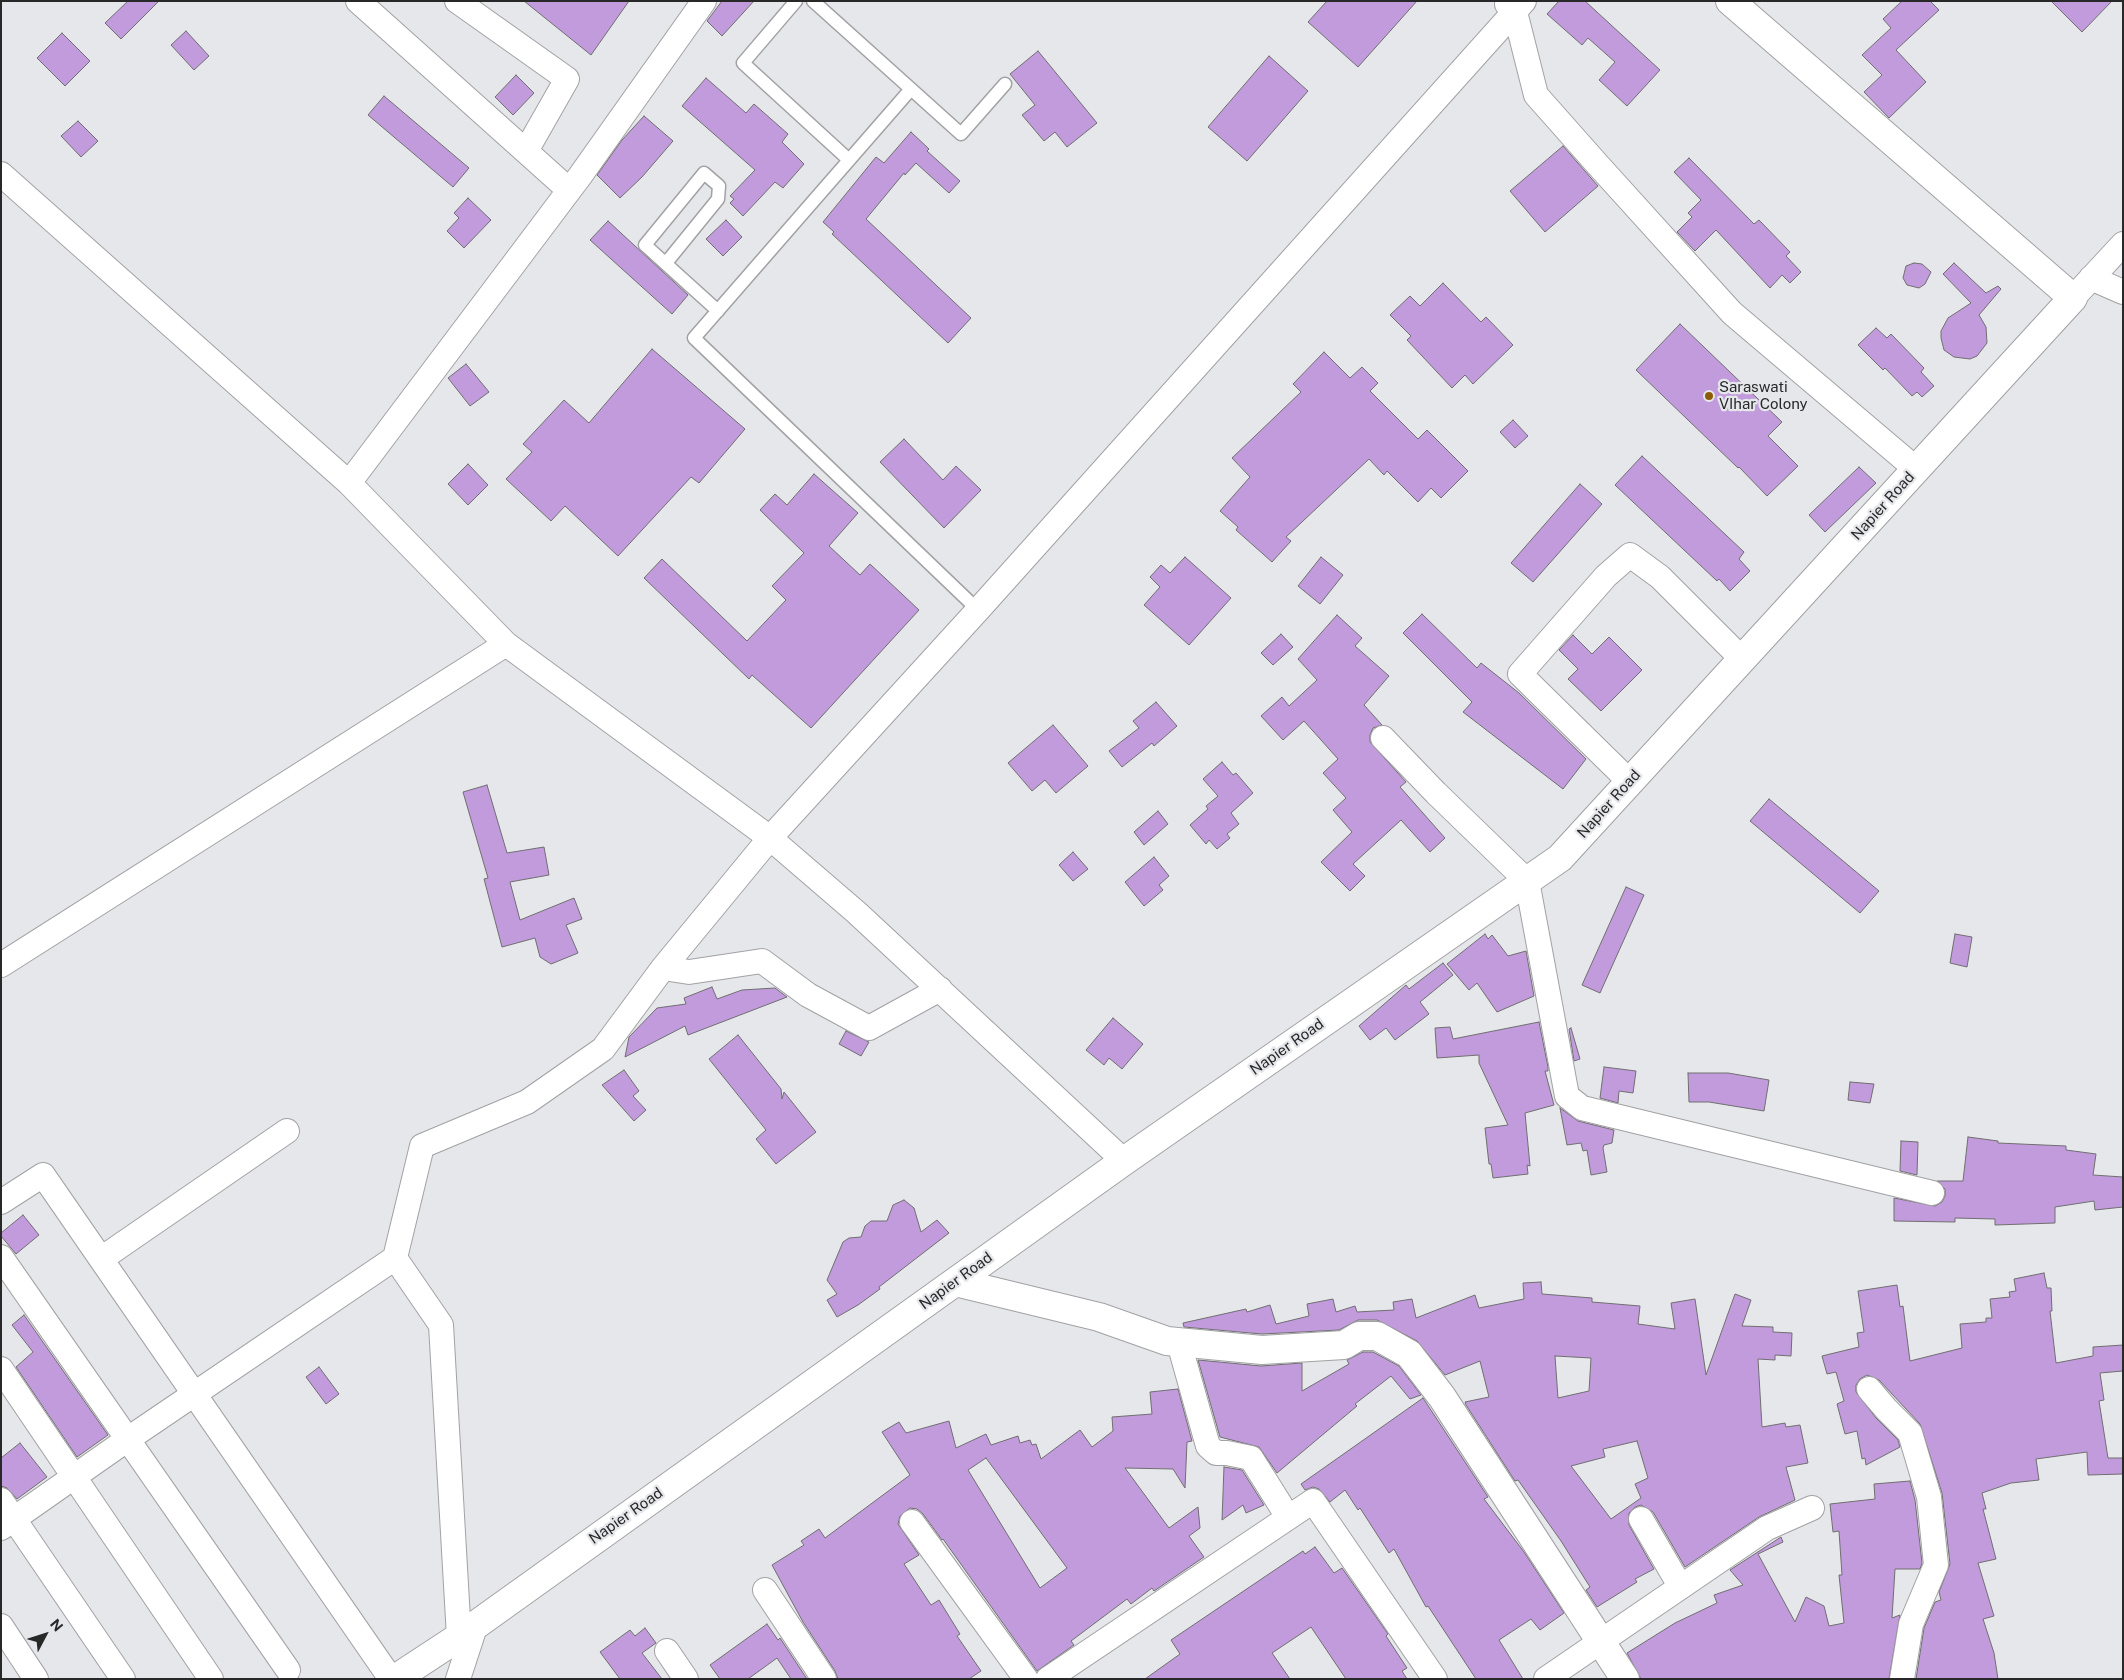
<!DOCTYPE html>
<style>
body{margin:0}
#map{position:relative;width:2124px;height:1680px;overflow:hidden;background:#e6e7ea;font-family:"Public Sans",sans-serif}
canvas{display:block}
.frame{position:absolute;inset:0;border:2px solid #282829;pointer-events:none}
.north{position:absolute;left:20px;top:1610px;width:50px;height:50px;-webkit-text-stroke:4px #e6e7ea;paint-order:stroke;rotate:50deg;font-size:14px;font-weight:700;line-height:20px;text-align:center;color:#282829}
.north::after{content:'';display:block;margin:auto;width:18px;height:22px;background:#282829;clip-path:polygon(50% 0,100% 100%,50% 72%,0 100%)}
</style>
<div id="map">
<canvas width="2124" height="1680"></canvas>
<div class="frame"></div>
<div class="north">N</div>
</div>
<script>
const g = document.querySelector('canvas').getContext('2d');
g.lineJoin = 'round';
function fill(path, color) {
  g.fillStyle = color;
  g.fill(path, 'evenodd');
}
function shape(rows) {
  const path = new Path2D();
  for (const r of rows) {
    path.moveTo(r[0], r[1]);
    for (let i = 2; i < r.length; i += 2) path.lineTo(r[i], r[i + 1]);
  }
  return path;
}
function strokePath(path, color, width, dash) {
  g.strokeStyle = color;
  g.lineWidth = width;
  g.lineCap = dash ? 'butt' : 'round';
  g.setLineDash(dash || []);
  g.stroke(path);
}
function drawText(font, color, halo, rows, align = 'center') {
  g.font = font + ' "Public Sans",sans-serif';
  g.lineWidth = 4.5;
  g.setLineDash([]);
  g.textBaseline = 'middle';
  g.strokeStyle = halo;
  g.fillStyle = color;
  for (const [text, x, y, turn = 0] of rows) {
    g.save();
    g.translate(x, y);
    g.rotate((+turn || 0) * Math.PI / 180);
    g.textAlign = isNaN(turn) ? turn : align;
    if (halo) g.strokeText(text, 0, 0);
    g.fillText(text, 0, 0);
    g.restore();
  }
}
const building = shape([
 [128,1,159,1,121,39,105,23,128,1],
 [524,1,629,1,591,55,524,1],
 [722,1,754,1,722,36,707,21,722,1],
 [1327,1,1417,1,1358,67,1308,22,1327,1],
 [1559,1,1585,1,1660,70,1627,106,1599,80,1615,62,1588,38,1582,45,1547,14,1559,1],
 [1902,1,1930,1,1939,10,1896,50,1926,82,1889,118,1864,92,1882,75,1862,55,1891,28,1883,19,1902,1],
 [2051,1,2112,1,2082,32,2051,1],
 [186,31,209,56,194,70,171,45,186,31],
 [62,33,90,61,65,86,37,58,62,33],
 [1038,51,1097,123,1067,147,1055,132,1044,141,1022,115,1035,105,1010,74,1038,51],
 [1269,56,1308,91,1247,161,1208,127,1269,56],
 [516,75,534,93,513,115,495,97,516,75],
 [706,78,746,113,754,104,788,134,782,142,804,164,783,188,775,182,743,216,730,203,734,199,730,196,755,170,682,106,706,78],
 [384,96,469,168,453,187,368,115,384,96],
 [644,116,673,141,642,177,620,198,597,175,622,140,644,116],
 [78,121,98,141,81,157,61,136,78,121],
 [911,132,929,149,927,151,960,181,949,193,916,163,905,175,904,173,866,219,971,318,948,343,832,234,834,232,823,222,876,157,884,163,911,132],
 [1563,146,1598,186,1545,232,1510,191,1563,146],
 [1689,158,1754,224,1759,220,1790,252,1786,256,1801,272,1790,283,1782,275,1770,288,1716,230,1695,251,1677,232,1692,217,1688,213,1701,200,1674,172,1689,158],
 [468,198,491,220,464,248,447,231,459,218,454,213,468,198],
 [726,220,742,237,723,256,706,239,726,220],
 [608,221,688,295,672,314,590,240,608,221],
 [1914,263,1922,264,1931,272,1925,284,1919,288,1907,285,1903,278,1906,266,1914,263],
 [1954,263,1986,293,1998,286,2001,289,1979,315,1986,327,1987,343,1977,356,1970,359,1954,357,1944,350,1941,338,1941,331,1948,318,1971,303,1943,274,1954,263],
 [1443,283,1481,322,1486,317,1513,345,1473,384,1465,375,1452,388,1407,340,1411,336,1390,315,1410,296,1420,306,1443,283],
 [1680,324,1782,422,1768,436,1798,466,1767,496,1739,467,1738,468,1636,370,1680,324],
 [1876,328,1887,338,1891,334,1924,368,1921,372,1934,386,1922,397,1917,392,1912,396,1885,368,1883,370,1858,345,1876,328],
 [652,349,745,429,699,483,691,477,618,556,565,506,551,521,506,479,532,452,523,444,564,400,589,423,652,349],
 [1324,352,1350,378,1362,367,1378,383,1370,391,1418,439,1427,430,1468,471,1441,498,1431,488,1418,502,1387,471,1384,475,1369,459,1286,537,1291,541,1272,562,1236,530,1238,527,1220,511,1250,477,1232,458,1301,392,1293,384,1324,352],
 [466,364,489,392,470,406,448,378,466,364],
 [1513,420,1528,436,1515,448,1500,432,1513,420],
 [904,439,943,480,956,466,981,490,944,528,880,462,904,439],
 [1642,456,1744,552,1739,559,1750,571,1730,591,1719,579,1717,581,1615,485,1642,456],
 [468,464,488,485,468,505,448,484,468,464],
 [1859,467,1876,483,1825,532,1809,515,1859,467],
 [814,474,858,513,829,546,860,575,870,564,919,610,811,728,752,675,749,679,644,578,662,559,747,641,786,600,772,586,804,553,760,510,775,494,787,505,814,474],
 [1580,484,1602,504,1533,582,1511,563,1580,484],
 [1185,557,1231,598,1189,645,1144,605,1160,587,1150,577,1161,565,1170,573,1185,557],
 [1321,557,1343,575,1320,604,1298,586,1321,557],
 [1422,614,1477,668,1481,663,1519,693,1586,759,1563,789,1463,712,1472,702,1403,633,1422,614],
 [1337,615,1362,638,1355,646,1389,676,1364,705,1382,725,1373,728,1370,735,1370,742,1406,782,1400,787,1445,838,1430,852,1401,820,1353,864,1365,876,1350,891,1321,862,1352,832,1333,810,1346,798,1323,773,1338,759,1304,721,1283,740,1261,716,1282,697,1289,706,1317,680,1298,659,1337,615],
 [1281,634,1293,647,1273,665,1261,653,1281,634],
 [1573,635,1592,654,1609,637,1642,670,1601,711,1568,679,1578,669,1559,650,1573,635],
 [1156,702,1177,726,1154,746,1152,743,1122,767,1109,751,1139,728,1133,721,1156,702],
 [1053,725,1088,766,1056,793,1045,780,1032,791,1008,763,1053,725],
 [1222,762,1233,775,1236,773,1253,793,1231,813,1239,824,1227,834,1230,838,1217,849,1209,840,1206,844,1190,825,1208,809,1206,806,1218,796,1203,779,1222,762],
 [487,785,507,853,544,847,549,875,510,882,520,920,574,898,582,919,566,925,578,953,551,964,540,957,535,938,502,947,484,879,488,878,463,792,487,785],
 [1769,799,1879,891,1860,913,1750,821,1769,799],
 [1158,811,1168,824,1144,845,1134,832,1158,811],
 [1073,852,1088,869,1073,881,1059,865,1073,852],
 [1154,857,1169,876,1159,885,1163,890,1144,906,1125,882,1154,857],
 [1626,887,1644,895,1600,993,1582,985,1626,887],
 [1485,934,1488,939,1492,935,1508,956,1526,951,1534,996,1497,1012,1477,983,1469,990,1447,964,1485,934],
 [1955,934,1972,937,1967,967,1950,963,1955,934],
 [1443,963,1453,975,1420,1002,1429,1014,1395,1040,1386,1028,1370,1040,1359,1026,1406,985,1409,989,1443,963],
 [712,987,717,999,742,990,775,988,787,997,688,1035,685,1026,625,1057,629,1037,657,1008,686,1004,684,998,712,987],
 [1113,1018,1143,1044,1122,1069,1109,1058,1104,1065,1086,1050,1113,1018],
 [1539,1022,1548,1067,1548,1071,1545,1071,1554,1105,1525,1113,1530,1166,1527,1165,1528,1174,1493,1178,1491,1164,1489,1164,1485,1128,1508,1125,1479,1063,1479,1055,1437,1058,1435,1028,1450,1027,1453,1039,1539,1022],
 [1571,1028,1580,1059,1574,1061,1569,1029,1571,1028],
 [846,1031,869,1042,861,1056,839,1044,846,1031],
 [738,1035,781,1089,782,1099,784,1092,816,1132,776,1164,756,1139,766,1130,709,1059,738,1035],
 [1604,1067,1636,1071,1633,1093,1619,1091,1618,1103,1600,1098,1604,1067],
 [624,1070,639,1091,633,1096,646,1110,634,1121,602,1085,624,1070],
 [1688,1073,1728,1073,1769,1080,1764,1111,1709,1102,1689,1102,1688,1073],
 [1850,1082,1874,1084,1870,1103,1848,1100,1850,1082],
 [1560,1108,1578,1121,1614,1130,1612,1143,1604,1145,1603,1148,1607,1172,1591,1175,1587,1150,1583,1151,1581,1143,1567,1145,1560,1108],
 [1968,1137,1998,1141,1998,1143,2066,1146,2066,1150,2096,1154,2093,1175,2123,1177,2123,1207,2095,1210,2094,1201,2055,1207,2055,1223,1995,1225,1995,1219,1955,1218,1955,1222,1894,1221,1894,1198,1935,1206,1942,1202,1945,1196,1945,1189,1937,1181,1963,1181,1968,1137],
 [1901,1141,1918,1142,1917,1175,1900,1171,1901,1141],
 [904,1200,914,1208,921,1232,937,1220,949,1233,879,1287,880,1289,858,1305,837,1317,827,1300,837,1294,827,1280,843,1242,849,1238,861,1237,865,1226,871,1221,887,1221,893,1205,904,1200],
 [23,1215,39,1235,16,1254,1,1236,1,1233,23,1215],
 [2044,1273,2047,1288,2051,1288,2052,1311,2050,1311,2056,1363,2093,1356,2093,1347,2123,1345,2123,1371,2100,1373,2104,1400,2099,1401,2108,1458,2123,1458,2123,1474,2088,1475,2087,1452,2036,1459,2039,1480,2011,1483,1982,1493,1986,1509,1983,1509,1996,1559,1978,1563,1994,1616,1983,1619,1994,1653,1998,1679,1916,1679,1924,1628,1935,1602,1941,1600,1939,1592,1950,1564,1942,1493,1920,1424,1879,1380,1867,1375,1860,1379,1856,1385,1856,1392,1876,1418,1898,1440,1900,1447,1866,1465,1865,1458,1862,1459,1857,1431,1845,1434,1837,1404,1844,1401,1836,1372,1827,1374,1822,1356,1859,1347,1857,1333,1864,1332,1858,1291,1897,1285,1900,1307,1903,1306,1910,1361,1962,1348,1960,1324,1986,1322,1986,1318,1992,1318,1990,1299,2010,1297,2009,1292,2016,1291,2014,1279,2044,1273],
 [1541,1282,1542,1294,1592,1298,1592,1302,1640,1306,1638,1324,1675,1329,1671,1303,1695,1299,1706,1375,1735,1294,1751,1300,1742,1326,1773,1327,1773,1332,1792,1333,1791,1356,1775,1355,1775,1360,1758,1359,1762,1427,1785,1423,1786,1427,1800,1425,1808,1463,1786,1467,1795,1500,1759,1517,1685,1567,1653,1512,1641,1505,1635,1507,1629,1513,1629,1525,1654,1569,1635,1579,1637,1582,1597,1607,1586,1590,1590,1587,1561,1541,1518,1480,1515,1481,1466,1405,1465,1402,1489,1397,1480,1361,1445,1375,1417,1341,1377,1320,1358,1320,1339,1330,1262,1334,1184,1327,1183,1323,1246,1309,1247,1312,1270,1305,1276,1324,1309,1316,1307,1304,1333,1299,1336,1312,1355,1306,1357,1312,1394,1310,1393,1302,1412,1299,1416,1318,1475,1295,1479,1308,1524,1299,1523,1283,1541,1282],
 [1555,1356,1591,1358,1589,1391,1558,1398,1555,1356],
 [1637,1441,1648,1478,1635,1484,1641,1498,1611,1519,1571,1466,1605,1457,1603,1449,1637,1441],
 [24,1315,108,1435,77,1457,16,1367,33,1352,12,1325,24,1315],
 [1363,1352,1373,1352,1399,1366,1421,1395,1410,1399,1391,1376,1355,1404,1357,1406,1277,1473,1259,1447,1220,1437,1198,1360,1261,1366,1302,1363,1302,1391,1349,1364,1347,1360,1363,1352],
 [319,1367,339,1394,326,1404,306,1377,319,1367],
 [1178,1389,1192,1441,1187,1442,1185,1488,1173,1469,1125,1468,1169,1528,1198,1507,1200,1528,1189,1536,1204,1557,1154,1591,1152,1588,1131,1604,1127,1599,1071,1641,1074,1645,1037,1671,943,1539,942,1540,923,1514,917,1509,910,1508,900,1516,898,1524,919,1555,904,1564,931,1605,939,1600,960,1634,957,1636,981,1671,969,1679,838,1679,835,1671,803,1622,772,1565,804,1545,801,1541,819,1529,825,1538,910,1475,882,1432,899,1422,906,1433,949,1421,956,1448,986,1434,991,1445,1018,1436,1020,1443,1030,1440,1032,1445,1036,1444,1041,1459,1080,1430,1092,1447,1113,1431,1112,1417,1152,1414,1150,1392,1178,1389],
 [986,1458,1067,1568,1040,1588,968,1470,986,1458],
 [1423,1398,1488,1497,1484,1499,1524,1552,1564,1613,1540,1630,1531,1619,1499,1640,1523,1679,1476,1679,1428,1606,1426,1607,1394,1549,1389,1553,1360,1508,1358,1510,1345,1490,1330,1502,1319,1489,1313,1487,1305,1490,1301,1484,1423,1398],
 [20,1443,47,1477,17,1499,7,1488,1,1486,1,1458,20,1443],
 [1224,1467,1242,1470,1264,1505,1246,1513,1243,1505,1222,1520,1224,1467],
 [1910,1481,1915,1500,1922,1563,1920,1569,1895,1569,1892,1618,1900,1615,1889,1679,1641,1679,1627,1653,1675,1623,1717,1603,1714,1595,1743,1585,1730,1570,1781,1537,1783,1542,1758,1554,1795,1622,1806,1597,1824,1606,1829,1626,1844,1623,1839,1575,1842,1575,1839,1531,1833,1532,1830,1504,1875,1499,1874,1484,1910,1481],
 [1315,1547,1334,1573,1342,1568,1388,1634,1386,1636,1407,1668,1402,1671,1407,1679,1346,1679,1311,1627,1272,1653,1290,1679,1145,1679,1180,1654,1171,1640,1303,1551,1305,1554,1315,1547],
 [767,1624,778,1640,780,1638,807,1679,791,1679,777,1658,748,1679,720,1679,710,1665,767,1624],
 [645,1628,656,1643,642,1653,662,1679,620,1679,600,1652,630,1630,635,1636,645,1628]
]);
fill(building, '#c19bdc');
strokePath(building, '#706e71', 1);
const service = shape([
 [796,1,743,63,849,160],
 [813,1,911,89],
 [666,263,718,199,719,186,704,173,645,245,718,311],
 [978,610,694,338,911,89,961,134,1005,84]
]);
const minor = shape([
 [358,1,569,190],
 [457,1,567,79,526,151],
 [1507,4,1515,12,1536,95,1598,165,1732,313,1916,469],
 [1,174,349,483,506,644,770,838,856,912,1124,1161],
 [2091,278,2123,292],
 [2073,298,2123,244],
 [349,483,580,176,704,1],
 [1383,738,1436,793,1527,881,1567,1096,1582,1108,1932,1193],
 [1630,782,1520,674,1606,576,1630,555,1660,577,1742,659],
 [1,965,506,644],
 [663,968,689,972,762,961,808,995,869,1028,940,989],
 [1,1202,43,1175,391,1679],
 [1,1257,288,1670],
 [101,1259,287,1131],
 [1179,1343,1208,1446,1216,1453,1227,1453,1251,1458,1288,1517],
 [1,1369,211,1679],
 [1869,1389,1886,1409,1910,1433,1929,1497,1936,1565,1911,1624,1902,1679],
 [1,1500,123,1679],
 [1641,1519,1680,1586],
 [912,1522,1026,1679],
 [1,1528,128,1439,395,1258],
 [765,1590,824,1679],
 [1,1626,36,1679],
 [459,1637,441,1325,395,1258,422,1146,527,1102,603,1049,663,968,770,838,978,610,1524,1],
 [667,1651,686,1679],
 [458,1679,476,1624],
 [1048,1679,1313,1501,1435,1679],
 [1546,1679,1767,1528,1812,1508]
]);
const tertiary = shape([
 [955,1282,1099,1317,1167,1341,1262,1350,1344,1345,1359,1336,1377,1336,1409,1354,1442,1397,1625,1679],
 [395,1679,459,1637,1124,1161,1560,858,2073,298,1730,1]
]);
strokePath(service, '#a2a2a5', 15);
strokePath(minor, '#a2a2a5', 26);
strokePath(tertiary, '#a2a2a5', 30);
strokePath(service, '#fff', 12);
strokePath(minor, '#fff', 24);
strokePath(tertiary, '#fff', 28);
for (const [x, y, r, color] of [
 [1709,396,5,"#8c5b05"]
]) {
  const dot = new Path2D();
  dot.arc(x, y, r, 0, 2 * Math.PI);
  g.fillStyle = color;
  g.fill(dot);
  strokePath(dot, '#e6e7ea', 2);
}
drawText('15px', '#282829', '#e6e7ea', [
 ["Saraswati",1719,387],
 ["VIhar Colony",1719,404]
], 'left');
drawText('15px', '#282829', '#e6e7ea', [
 ["Napier Road",1883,506,-48],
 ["Napier Road",1609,804,-48],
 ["Napier Road",1287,1047,-35],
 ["Napier Road",956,1281,-36],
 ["Napier Road",626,1516,-35]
]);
</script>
